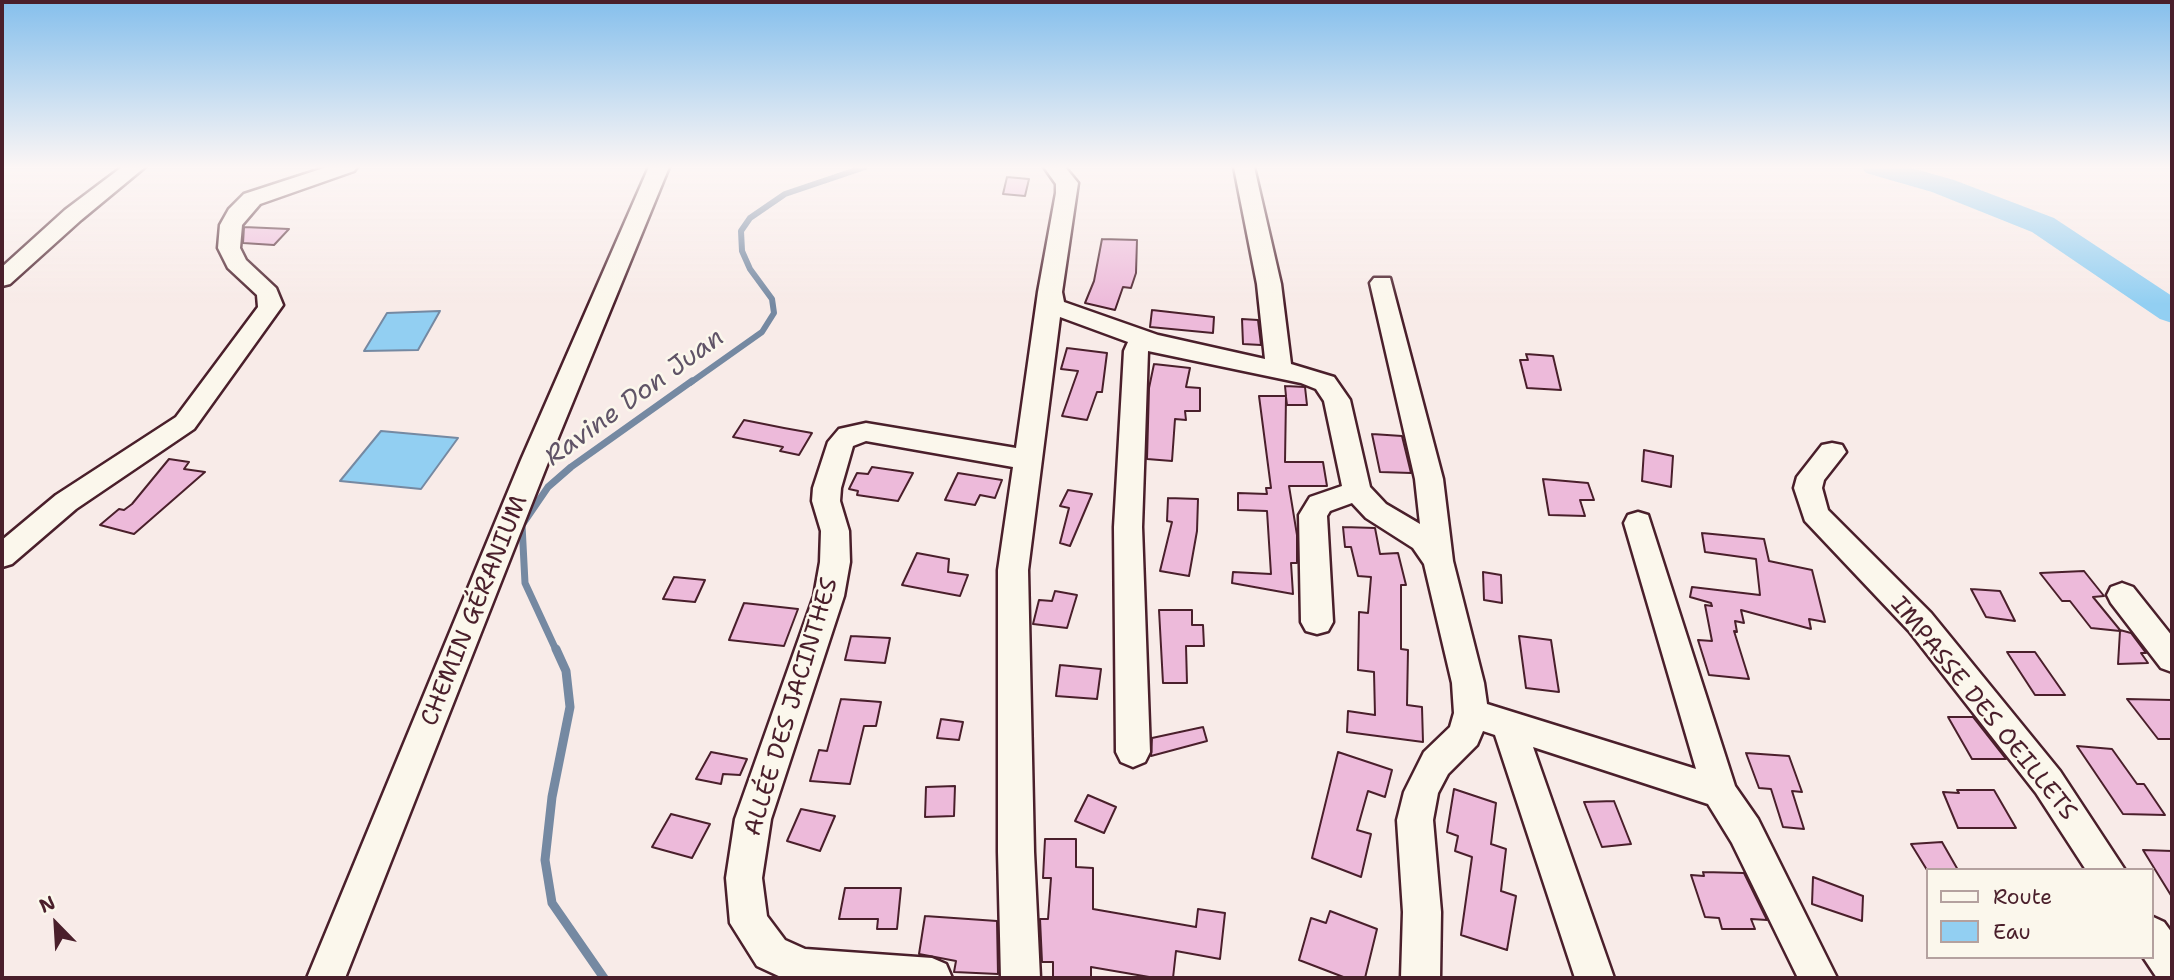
<!DOCTYPE html>
<meta charset="utf-8">
<style>
body{margin:0}
#map{position:relative;width:2174px;height:980px;overflow:hidden;background:#f8ebe8;font-family:"Shantell Sans",sans-serif}
canvas{display:block}
.frame{position:absolute;inset:0;border:4px solid #4a1f2b;pointer-events:none}
.legend{position:absolute;left:1926px;top:868px;width:228px;height:91px;box-sizing:border-box;background:#fbf7ec;border:2px solid #b4a19f;margin:0;padding:9px 12px;list-style:none;font-size:21px;color:#4a1f2b}
.legend li{display:flex;align-items:center;gap:14px;height:35px}
.legend b{width:35px;border:2px solid #b4a19f}
.north{position:absolute;left:21px;top:889px;width:70px;height:70px;-webkit-text-stroke:5px #fbf7ec;paint-order:stroke;rotate:336deg;font-size:19px;font-weight:700;line-height:28px;text-align:center;color:#4a1f2b}
.north::after{content:'';display:block;margin:auto;width:24px;height:32px;background:#4a1f2b;clip-path:polygon(50% 0,100% 100%,50% 72%,0 100%)}
</style>
<div id="map">
<canvas width="2174" height="980"></canvas>
<div class="frame"></div>
<ul class="legend">
<li><b style="height:9px;background:#fbf7ec"></b>Route</li>
<li><b style="height:19px;background:#92cff2"></b>Eau</li>
</ul>
<div class="north">N</div>
</div>
<script>
const g = document.querySelector('canvas').getContext('2d');
g.lineJoin = 'round';
function fill(path, color) {
  g.fillStyle = color;
  g.fill(path, 'evenodd');
}
function shape(rows) {
  const path = new Path2D();
  for (const r of rows) {
    path.moveTo(r[0], r[1]);
    for (let i = 2; i < r.length; i += 2) path.lineTo(r[i], r[i + 1]);
  }
  return path;
}
function strokePath(path, color, width, dash) {
  g.strokeStyle = color;
  g.lineWidth = width;
  g.lineCap = dash ? 'butt' : 'round';
  g.setLineDash(dash || []);
  g.stroke(path);
}
function drawText(font, color, halo, rows, align = 'center') {
  g.font = font + ' "Shantell Sans",sans-serif';
  g.lineWidth = 5;
  g.setLineDash([]);
  g.textBaseline = 'middle';
  g.strokeStyle = halo;
  g.fillStyle = color;
  for (const [text, x, y, turn = 0] of rows) {
    g.save();
    g.translate(x, y);
    g.rotate((+turn || 0) * Math.PI / 180);
    g.textAlign = isNaN(turn) ? turn : align;
    if (halo) g.strokeText(text, 0, 0);
    g.fillText(text, 0, 0);
    g.restore();
  }
}
const water = shape([
 [440,311,418,350,364,351,387,313,440,311],
 [381,431,458,438,421,489,340,481,381,431]
]);
fill(water, '#92cff2');
strokePath(water, '#7589a2', 2);
strokePath(shape([
 [690,383,762,332,774,313,772,299,750,269,742,251,741,231,750,218,785,194,865,167]
]), '#7589a2', 6);
strokePath(shape([
 [556,650,525,583,522,525,548,487,571,467,692,381]
]), '#7589a2', 7);
strokePath(shape([
 [556,649,566,671,570,707,552,797,545,860,552,903,604,978]
]), '#7589a2', 9);
fill(shape([
 [1861,167,1908,167,1954,180,2054,218,2172,296,2172,323,2160,319,2032,232,1932,192,1866,173,1861,167]
]), '#92cff2');
const building = shape([
 [1007,177,1029,179,1025,196,1003,194,1007,177],
 [244,227,289,229,274,245,243,243,244,227],
 [1102,239,1137,240,1136,273,1131,288,1123,287,1115,310,1085,303,1094,281,1102,239],
 [1152,310,1214,317,1213,333,1150,327,1152,310],
 [1242,319,1258,320,1261,345,1243,344,1242,319],
 [1067,348,1107,353,1102,392,1097,392,1087,420,1062,416,1078,371,1061,369,1067,348],
 [1526,354,1553,356,1561,390,1527,388,1520,360,1528,360,1526,354],
 [1154,364,1190,368,1186,387,1200,388,1200,411,1185,411,1186,420,1175,419,1172,461,1147,459,1149,388,1154,364],
 [1285,386,1305,387,1307,405,1287,405,1286,397,1285,462,1323,462,1327,486,1289,486,1297,535,1297,563,1291,563,1293,594,1232,583,1233,572,1271,574,1267,511,1238,510,1238,493,1267,494,1266,488,1271,488,1259,396,1286,396,1285,386],
 [744,420,784,428,812,433,799,455,780,451,783,447,733,437,744,420],
 [1372,434,1402,436,1411,473,1380,472,1372,434],
 [1644,450,1673,456,1671,487,1642,481,1644,450],
 [169,459,189,462,184,469,205,472,134,534,100,525,119,509,124,510,132,504,169,459],
 [872,467,913,473,898,501,857,495,858,491,849,489,857,473,868,474,872,467],
 [958,473,1002,480,995,498,980,495,975,505,945,500,958,473],
 [1543,479,1588,483,1594,500,1580,500,1585,516,1549,515,1543,479],
 [1068,490,1092,494,1070,546,1060,543,1069,508,1060,506,1068,490],
 [1168,498,1198,499,1197,531,1189,576,1160,571,1172,522,1167,521,1168,498],
 [1343,527,1375,528,1380,554,1398,553,1406,585,1401,585,1401,649,1408,650,1407,705,1422,707,1423,742,1347,732,1348,711,1375,715,1374,672,1358,670,1359,612,1368,613,1371,577,1358,576,1351,547,1345,547,1343,527],
 [1702,533,1764,539,1769,561,1812,570,1825,622,1809,619,1811,629,1741,610,1744,623,1735,621,1737,632,1734,631,1749,679,1709,675,1698,640,1712,641,1705,605,1712,606,1711,603,1690,597,1692,587,1760,595,1756,559,1705,552,1702,533],
 [917,553,949,559,948,572,968,575,960,596,902,585,917,553],
 [2084,571,2104,596,2093,597,2120,630,2131,633,2146,653,2141,653,2148,663,2118,664,2120,631,2091,628,2070,601,2062,601,2040,573,2084,571],
 [1483,572,1501,575,1502,603,1484,600,1483,572],
 [674,577,705,580,695,602,663,599,674,577],
 [1971,589,2000,591,2015,621,1986,617,1971,589],
 [1055,591,1077,595,1067,628,1033,624,1039,600,1052,601,1055,591],
 [744,603,798,609,784,646,729,640,744,603],
 [1159,610,1192,610,1192,625,1203,625,1204,646,1186,646,1187,683,1163,683,1159,610],
 [851,636,890,638,885,663,845,660,851,636],
 [1519,636,1551,640,1559,692,1526,688,1519,636],
 [2007,652,2035,652,2065,695,2035,695,2007,652],
 [1060,665,1101,669,1097,699,1056,696,1060,665],
 [841,699,881,702,876,726,864,726,850,784,810,781,819,750,827,751,841,699],
 [2127,699,2172,700,2172,739,2158,739,2127,699],
 [1948,717,1973,717,2006,759,1972,759,1948,717],
 [941,719,963,722,959,740,937,738,941,719],
 [1203,727,1207,741,1151,756,1152,738,1203,727],
 [2077,746,2112,749,2137,784,2144,784,2165,815,2123,814,2077,746],
 [711,752,747,759,740,775,723,774,721,784,696,779,711,752],
 [1338,752,1392,770,1385,797,1368,791,1357,830,1371,834,1361,877,1312,858,1338,752],
 [1746,753,1789,756,1802,792,1792,791,1804,829,1783,827,1771,789,1759,788,1746,753],
 [955,786,954,816,925,817,926,787,955,786],
 [1454,789,1496,803,1491,844,1506,849,1501,891,1516,896,1507,950,1461,935,1472,857,1455,851,1458,836,1447,832,1454,789],
 [1957,790,1994,790,2016,828,1958,828,1943,792,1959,793,1957,790],
 [1088,795,1116,807,1104,833,1075,821,1088,795],
 [1614,801,1631,844,1602,847,1584,802,1614,801],
 [801,809,835,816,820,851,787,841,801,809],
 [671,814,710,824,692,858,652,847,671,814],
 [1045,839,1076,839,1076,867,1093,868,1093,909,1196,927,1198,909,1225,913,1220,959,1176,951,1173,978,1155,978,1091,967,1091,978,1053,978,1053,962,1042,962,1040,919,1048,919,1051,878,1043,878,1045,839],
 [1942,842,1958,870,1927,870,1911,844,1942,842],
 [2143,850,2172,851,2172,897,2143,850],
 [1703,872,1744,873,1767,920,1751,919,1755,929,1722,929,1719,918,1705,917,1691,875,1704,876,1703,872],
 [1813,877,1863,896,1862,921,1812,904,1813,877],
 [845,888,901,888,897,929,877,929,878,919,839,919,845,888],
 [1330,911,1377,929,1365,978,1346,978,1299,960,1311,918,1326,923,1330,911],
 [925,916,997,921,998,974,954,972,956,961,919,954,925,916]
]);
fill(building, '#edbada');
strokePath(building, '#4a1f2b', 2);
const minor = shape([
 [122,167,145,167,81,220,10,284,2,286,2,267,65,210,122,167],
 [327,167,357,167,354,171,260,204,242,225,240,248,246,260,276,288,283,305,194,429,76,509,12,564,2,567,2,540,56,495,176,417,258,307,257,295,228,268,218,248,220,225,229,209,244,194,327,167],
 [649,167,669,167,549,460,345,978,307,978,521,460,649,167],
 [1044,167,1065,167,1078,183,1062,292,1064,302,1158,335,1265,359,1257,284,1234,167,1254,167,1281,284,1291,364,1334,377,1350,400,1370,487,1386,504,1420,524,1415,479,1370,283,1374,278,1390,278,1443,479,1453,561,1484,683,1487,704,1696,769,1624,523,1628,515,1638,512,1648,515,1735,786,1758,819,1837,978,1798,978,1732,843,1708,804,1533,747,1614,978,1575,978,1495,735,1483,731,1477,745,1448,774,1438,793,1433,820,1441,912,1440,978,1401,978,1403,912,1397,820,1404,792,1424,752,1450,727,1454,713,1452,683,1424,564,1413,548,1366,518,1352,503,1330,511,1327,516,1333,622,1328,631,1317,634,1306,631,1301,622,1299,515,1310,497,1342,486,1324,401,1316,389,1301,383,1148,351,1142,527,1150,752,1145,762,1133,767,1121,762,1116,752,1114,527,1124,351,1128,342,1060,317,1028,570,1034,852,1040,978,1001,978,998,852,998,570,1013,467,866,441,853,446,841,488,840,501,849,531,850,562,844,596,771,819,762,878,767,916,785,940,805,949,932,958,946,964,952,978,783,978,757,966,730,923,726,878,735,819,814,596,820,562,821,531,812,501,813,488,828,442,839,429,866,423,1016,448,1038,292,1056,193,1056,184,1044,167],
 [1832,443,1842,445,1846,452,1824,480,1822,488,1828,510,1931,613,2060,771,2125,870,2086,870,2036,793,1909,631,1805,521,1794,488,1797,477,1822,445,1832,443],
 [2122,583,2133,587,2172,636,2172,672,2161,668,2111,603,2107,595,2111,587,2122,583],
 [2151,916,2164,922,2172,933,2172,978,2157,978,2143,957,2151,957,2151,916]
]);
strokePath(minor, '#4a1f2b', 5);
fill(minor, '#fbf7ec');
const sky = g.createLinearGradient(0, 0, 0, 304);
sky.addColorStop(0, '#85bfec');
sky.addColorStop(0.55, '#fcf6f5');
sky.addColorStop(1, '#fcf6f500');
g.fillStyle = sky;
g.fillRect(0, 0, 2174, 304);
drawText('24px', '#4a1f2b', '#fbf7ec', [
 ["CHEMIN GÉRANIUM",475,611,-68],
 ["ALLÉE DES JACINTHES",792,707,-73],
 ["IMPASSE DES OEILLETS",1983,709,51]
]);
drawText('italic 26px', '#605467', '#fbf7ec', [
 ["Ravine Don Juan",635,398,-36]
]);
</script>
